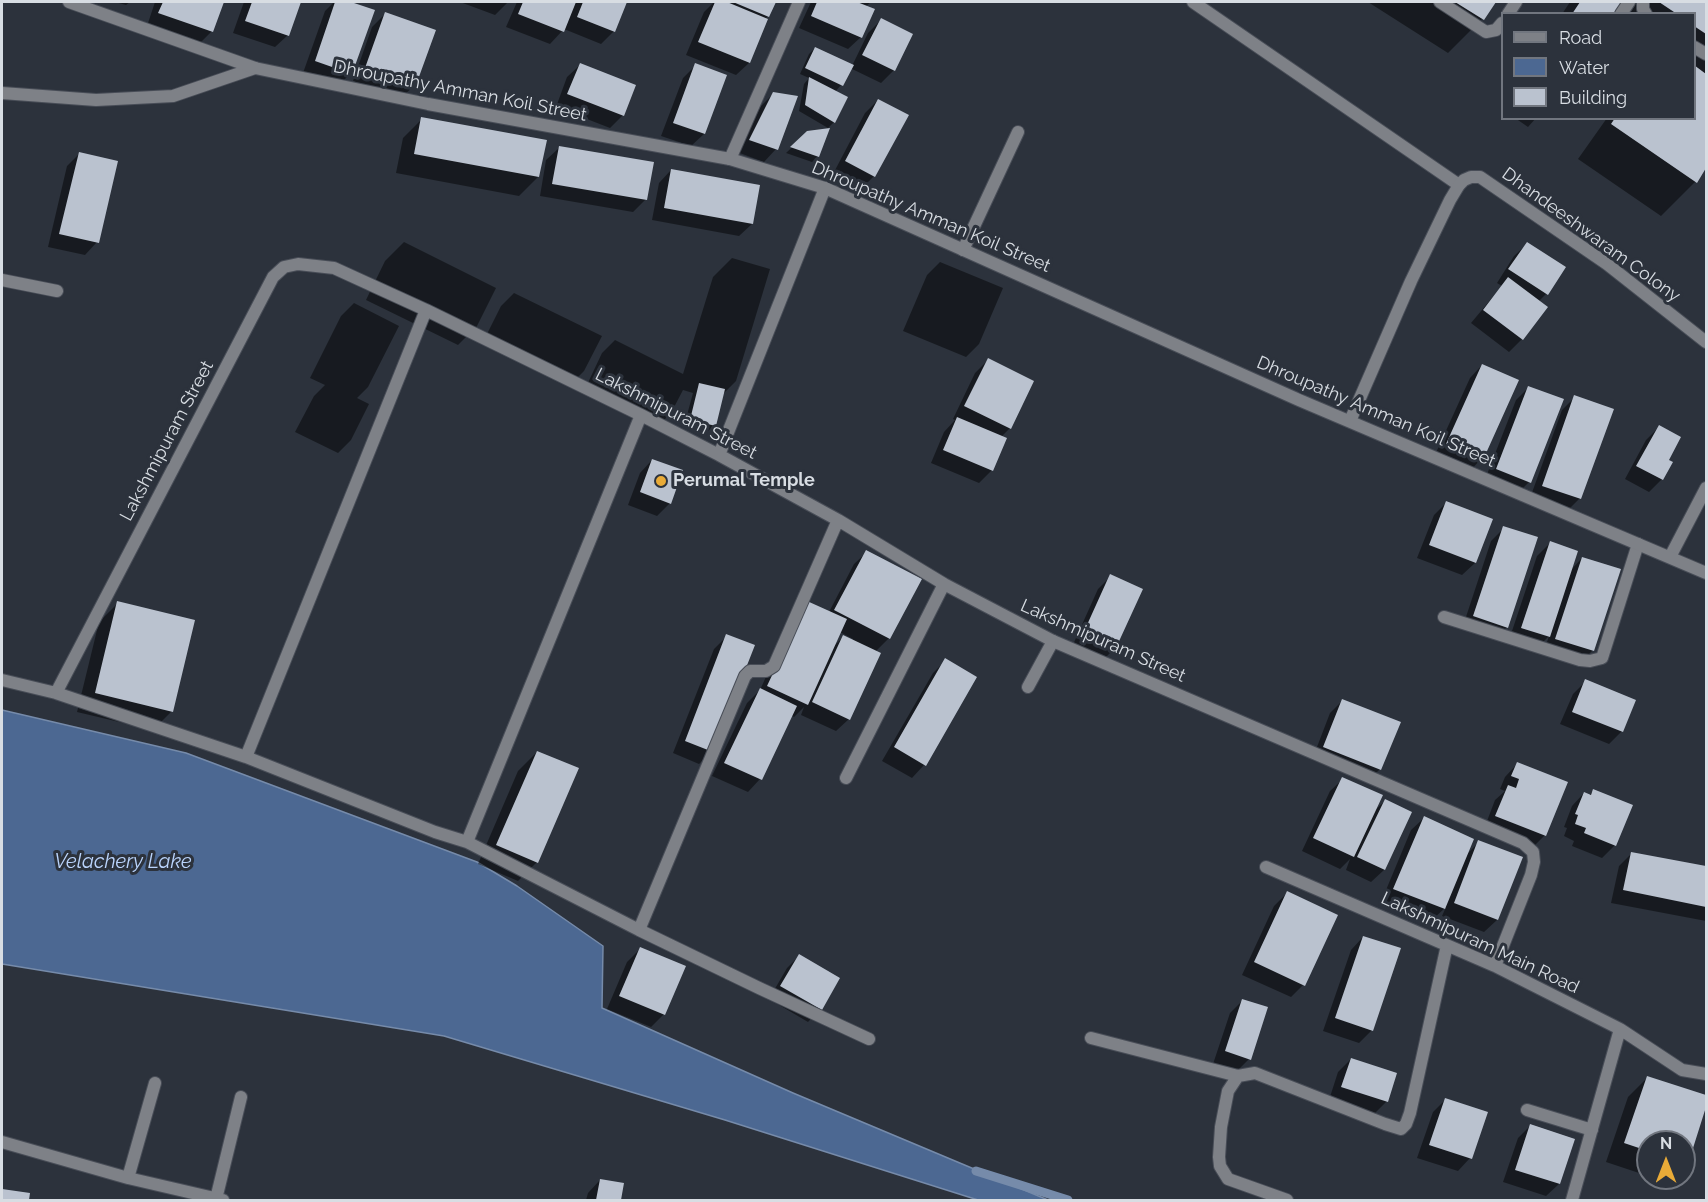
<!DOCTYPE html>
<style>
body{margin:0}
#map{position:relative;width:1708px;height:1202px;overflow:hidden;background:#2c323c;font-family:Raleway,sans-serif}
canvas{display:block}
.frame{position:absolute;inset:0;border:3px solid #d8dde3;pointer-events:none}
.legend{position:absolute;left:1501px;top:12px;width:195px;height:108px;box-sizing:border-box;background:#2c323c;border:2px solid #71767f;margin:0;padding:8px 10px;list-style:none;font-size:18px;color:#d8dde3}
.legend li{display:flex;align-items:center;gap:12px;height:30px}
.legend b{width:30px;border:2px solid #71767f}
.north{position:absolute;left:1636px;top:1130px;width:60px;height:60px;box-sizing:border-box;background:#2c323c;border:2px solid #71767f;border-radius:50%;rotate:0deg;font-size:16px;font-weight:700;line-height:24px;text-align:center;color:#d8dde3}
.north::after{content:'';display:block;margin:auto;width:21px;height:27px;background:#e9ab38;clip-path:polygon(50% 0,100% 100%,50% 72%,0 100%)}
</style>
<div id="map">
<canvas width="1708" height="1202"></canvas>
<div class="frame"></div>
<ul class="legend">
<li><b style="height:8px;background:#7e8187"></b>Road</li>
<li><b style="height:16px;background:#4c6892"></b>Water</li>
<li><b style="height:16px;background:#bac2cf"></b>Building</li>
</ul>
<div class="north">N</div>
</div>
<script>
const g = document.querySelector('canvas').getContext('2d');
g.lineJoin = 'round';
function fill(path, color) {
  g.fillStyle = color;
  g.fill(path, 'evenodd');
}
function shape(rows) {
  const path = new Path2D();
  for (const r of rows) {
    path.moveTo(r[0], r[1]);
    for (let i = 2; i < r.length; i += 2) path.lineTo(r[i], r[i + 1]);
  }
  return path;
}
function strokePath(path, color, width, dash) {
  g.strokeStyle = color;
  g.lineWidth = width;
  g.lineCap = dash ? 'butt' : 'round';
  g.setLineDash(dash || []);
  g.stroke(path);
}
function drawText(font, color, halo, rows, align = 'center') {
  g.font = font + ' Raleway,sans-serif';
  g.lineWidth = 6;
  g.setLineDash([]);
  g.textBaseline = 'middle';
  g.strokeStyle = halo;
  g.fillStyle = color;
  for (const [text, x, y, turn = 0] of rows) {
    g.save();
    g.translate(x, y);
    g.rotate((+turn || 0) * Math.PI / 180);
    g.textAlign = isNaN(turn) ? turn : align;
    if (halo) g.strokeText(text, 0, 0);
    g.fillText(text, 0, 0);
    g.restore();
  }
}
const water = shape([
 [2,710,186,753,477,862,517,886,603,946,602,1008,793,1093,1048,1200,978,1200,725,1120,444,1036,2,964,2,710]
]);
fill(water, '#4c6892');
strokePath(water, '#768baa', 1.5);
fill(shape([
 [115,2,130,2,126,5],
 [155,2,222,2,212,31,199,44,147,26],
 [244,2,300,2,288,35,275,47,233,33],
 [334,2,346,2,373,11,351,73,338,86,303,73,325,11],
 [460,2,508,2,495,15],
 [517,2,625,2,614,31,601,44,564,29,550,44,506,27],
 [714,2,774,2,768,16,765,19,766,20,749,63,736,75,686,55,704,12],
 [811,2,871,2,865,7,861,37,848,49,799,28],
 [1368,2,1494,2,1482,19,1448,53],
 [1570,2,1622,2,1614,14,1562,14],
 [1637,2,1706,2,1706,166,1695,182,1661,216,1578,159,1607,118,1694,118,1694,14,1628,14],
 [385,14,415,85,402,97,353,81,372,27],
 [881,20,911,35,894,70,881,83,850,68,841,85,835,92,834,122,828,128,799,111,804,84,809,78,800,74,809,54,815,48,852,66,868,33],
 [580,65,634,86,622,116,610,128,556,107,567,77],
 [696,65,704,134,691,146,661,136,683,78],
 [774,93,776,149,764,162,737,152,761,106],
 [878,100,874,176,861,189,833,174,865,113],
 [1515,118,1536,118,1528,127],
 [422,119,538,177,519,196,396,173,403,138],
 [808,132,818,156,812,162,786,153],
 [559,148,646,199,633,212,540,196,546,160],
 [80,153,97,242,85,255,48,247,67,166],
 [671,170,752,224,739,236,652,220,659,183],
 [404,242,496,288,477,326,458,345,366,300,385,261],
 [1527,244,1546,294,1538,302,1546,308,1522,339,1509,352,1471,323,1502,286,1497,283,1514,256],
 [732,258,770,269,736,381,722,395,714,425,708,431,684,426,693,393,683,390,671,413,659,425,585,389,602,353,615,340,683,374,713,277],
 [940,262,1003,288,979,344,966,357,903,331,927,275],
 [514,293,602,336,584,371,571,384,484,340,501,306],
 [354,303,399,326,368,387,357,398,369,404,351,440,338,453,295,432,314,396,325,385,310,378,341,316],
 [988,360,1010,428,1001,437,992,470,979,483,931,463,944,432,955,420,953,419,975,373],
 [1482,365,1517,381,1481,459,1469,472,1434,457,1470,378],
 [1529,387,1529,482,1516,495,1484,482,1516,400],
 [1575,397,1580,498,1567,511,1530,498,1562,410],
 [1659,427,1667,460,1671,463,1662,479,1649,492,1625,479,1646,440],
 [652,460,670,503,657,516,628,505,640,473],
 [1446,503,1475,563,1462,575,1417,558,1434,515],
 [1504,528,1507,627,1494,639,1462,629,1491,541],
 [1550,543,1570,571,1582,558,1593,650,1580,663,1544,651,1549,636,1536,649,1509,640,1537,556],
 [867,552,889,638,875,652,849,719,836,731,801,715,804,707,794,717,791,715,760,779,748,792,712,776,747,703,760,690,794,615,829,612,854,564],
 [840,632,853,639,852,641,843,637,833,647],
 [1111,576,1114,649,1101,662,1071,649,1098,589],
 [118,603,172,711,153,730,77,712,99,622],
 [727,636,712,751,699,764,673,753,714,649],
 [946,660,924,765,912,778,882,761,933,673],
 [1586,681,1622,731,1609,744,1560,724,1573,694],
 [1343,700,1380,769,1367,782,1312,760,1330,713],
 [537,752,537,862,518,881,478,864,518,771],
 [1517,764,1545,835,1532,848,1484,829,1495,800,1505,791,1500,789,1505,777],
 [1343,779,1374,811,1385,801,1410,812,1384,870,1371,882,1346,870,1350,859,1340,869,1302,851,1330,791],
 [1593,791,1615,845,1602,858,1572,846,1574,841,1564,836,1567,828,1564,827,1572,806,1584,793,1589,796],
 [1424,818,1467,854,1479,842,1521,858,1497,920,1484,932,1442,916,1446,907,1431,921,1381,902,1411,830],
 [1632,853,1706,868,1706,921,1611,903,1619,866],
 [1287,893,1303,985,1291,997,1242,975,1274,906],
 [1363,937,1372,1030,1359,1043,1323,1031,1351,950],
 [640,949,664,1014,651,1027,607,1009,627,962],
 [800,955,820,1009,808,1022,769,999,787,968],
 [1243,1000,1249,1059,1236,1072,1213,1064,1230,1013],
 [1351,1059,1396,1074,1386,1102,1374,1114,1329,1100,1338,1072],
 [1647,1078,1706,1097,1706,1102,1686,1163,1684,1165,1684,1142,1648,1142,1648,1176,1606,1162,1628,1097],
 [1446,1099,1470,1158,1458,1171,1417,1158,1433,1112],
 [1530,1126,1559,1184,1546,1196,1503,1182,1518,1138],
 [1655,1178,1672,1178,1667,1182],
 [600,1180,622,1184,619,1200,586,1200,588,1193]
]), '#0007');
strokePath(shape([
 [976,1171,1068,1200]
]), '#768baa', 9);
fill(shape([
 [163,2,224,2,213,32,158,13],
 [252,2,301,2,289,36,245,21],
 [335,2,351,2,375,10,352,74,315,61],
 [523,2,576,2,564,32,518,14],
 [583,2,627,2,615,32,577,17],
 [715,2,727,2,768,19,750,63,698,42],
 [733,2,776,2,769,17],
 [817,2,857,2,875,9,862,38,811,16],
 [1455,2,1496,2,1484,20],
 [1580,2,1624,2,1616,14,1572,14],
 [1659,2,1706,2,1706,34,1694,26,1694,14,1677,14],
 [385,12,436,30,416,85,365,68],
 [881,18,913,34,895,71,862,55],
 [815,47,854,65,843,86,805,68],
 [580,63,636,85,624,116,567,94],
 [695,63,727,75,705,134,673,123],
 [1694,65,1706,74,1706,168,1697,183,1611,124,1615,118,1694,118],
 [809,77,848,97,835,123,805,105],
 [773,92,798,96,778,150,749,140],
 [878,99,909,115,875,177,845,161],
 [421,117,547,140,539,177,414,154],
 [830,128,819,157,790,147,807,131],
 [559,146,654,162,647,200,552,184],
 [79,152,118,161,99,243,59,234],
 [671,169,760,185,753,224,664,208],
 [1527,242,1566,267,1548,295,1508,269],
 [1508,277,1548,307,1523,340,1483,310],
 [988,358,1034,381,1011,429,964,406],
 [1482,364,1519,380,1483,460,1446,444],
 [699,383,725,389,716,426,690,420],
 [1528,386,1564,399,1531,483,1496,469],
 [1574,395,1614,409,1581,499,1542,486],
 [957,417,1007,438,993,471,943,450],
 [1659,425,1681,437,1669,460,1673,462,1663,480,1636,466],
 [652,459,683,470,671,504,640,492],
 [1446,501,1493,519,1476,563,1429,545],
 [1503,526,1538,537,1508,628,1473,616],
 [1550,541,1578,551,1550,637,1521,628],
 [866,550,922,579,890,639,834,610],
 [1582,557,1621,569,1594,651,1555,639],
 [1110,574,1143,589,1115,650,1082,636],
 [117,601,195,620,173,712,95,693],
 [807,601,847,619,808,705,767,686],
 [726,634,755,645,713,752,685,741],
 [843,635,881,653,850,720,812,702],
 [945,658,977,677,926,766,894,747],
 [1585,679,1636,700,1623,732,1572,712],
 [760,688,797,706,762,780,724,763],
 [1342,699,1401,722,1381,770,1323,747],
 [537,751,579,768,538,863,496,845],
 [1517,762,1568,782,1546,836,1495,816,1508,785,1516,788,1519,779,1511,776],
 [1342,777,1383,795,1354,857,1313,838],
 [1593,789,1633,805,1616,846,1584,833,1586,828,1575,824,1578,815,1575,814,1584,792,1591,795],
 [1385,799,1412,812,1385,870,1357,857],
 [1424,816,1474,839,1445,909,1393,889],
 [1478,840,1523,857,1498,920,1454,903],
 [1631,852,1706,866,1706,907,1623,890],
 [1287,891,1338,915,1305,986,1254,962],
 [1363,936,1401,948,1373,1031,1335,1018],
 [640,947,686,966,665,1015,619,996],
 [799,954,840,978,822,1010,780,986],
 [1242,999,1268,1007,1251,1060,1225,1051],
 [1351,1058,1397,1073,1388,1102,1341,1087],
 [1647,1076,1706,1095,1706,1107,1688,1164,1684,1163,1684,1142,1648,1142,1648,1151,1624,1143],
 [1445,1098,1488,1112,1472,1159,1429,1145],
 [1530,1124,1575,1139,1560,1184,1515,1170],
 [600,1179,624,1183,621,1200,596,1200],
 [2,1189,30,1193,29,1200,2,1200]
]), '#bac2cf');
const service = shape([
 [1193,2,1459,185],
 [1440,2,1486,32,1496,30,1502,23],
 [1508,14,1516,2],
 [1621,14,1629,2],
 [1028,687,1053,641]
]);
const minor = shape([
 [1643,2,1643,9,1646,14],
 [1694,47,1706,54],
 [2,93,96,100,173,96,255,68],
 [730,159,799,2],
 [963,250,1018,132],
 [2,280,57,291],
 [1350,421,1411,281,1450,200,1459,185,1464,180,1471,177,1480,177,1607,264,1706,342],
 [719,455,825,188],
 [1670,557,1706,488],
 [1444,617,1580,660,1590,661,1602,658,1638,544],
 [2,680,56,693,246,757,435,832,467,842,639,930,759,988,869,1039],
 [56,693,273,277,284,267,298,264,334,268,426,310,641,415,719,455,838,520,944,584,1053,641,1523,843,1533,852,1534,862,1531,875,1495,966],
 [246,757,426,310],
 [846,778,944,584],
 [467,842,641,415],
 [1266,867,1495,966,1620,1029,1682,1070,1706,1074],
 [639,930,745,676,750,671,766,671,774,666,838,520],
 [1091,1038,1238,1076],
 [1527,1110,1592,1130],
 [2,1142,128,1178,223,1200],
 [128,1178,155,1083],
 [216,1199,241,1097],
 [1287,1200,1228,1179,1220,1166,1219,1157,1221,1127,1228,1091,1238,1076,1255,1073,1385,1124,1401,1129,1406,1124,1410,1113,1447,945],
 [1572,1200,1620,1029]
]);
const tertiary = shape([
 [69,2,255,68,428,104,730,159,825,188,1299,400,1706,573]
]);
strokePath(service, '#484d57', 14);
strokePath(minor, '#484d57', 14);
strokePath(tertiary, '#484d57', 14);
strokePath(service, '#7e8187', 12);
strokePath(minor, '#7e8187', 12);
strokePath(tertiary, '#7e8187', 12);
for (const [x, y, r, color] of [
 [661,481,6,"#e9ab38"]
]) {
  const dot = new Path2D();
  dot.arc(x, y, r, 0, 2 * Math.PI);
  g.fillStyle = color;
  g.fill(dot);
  strokePath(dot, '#2c323c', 2);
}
drawText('18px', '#d8dde3', '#2c323c', [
 ["Dhroupathy Amman Koil Street",460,91,11],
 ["Dhroupathy Amman Koil Street",931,217,23],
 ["Dhandeeshwaram Colony",1591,235,36],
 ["Dhroupathy Amman Koil Street",1376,412,23],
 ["Lakshmipuram Street",676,414,27],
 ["Lakshmipuram Street",167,441,-62],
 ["Lakshmipuram Street",1103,641,24],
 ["Lakshmipuram Main Road",1480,943,25]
]);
drawText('bold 18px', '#d8dde3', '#2c323c', [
 ["Perumal Temple",673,481]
], 'left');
drawText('italic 20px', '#bad4fc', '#2c323c', [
 ["Velachery Lake",123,862]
]);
</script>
